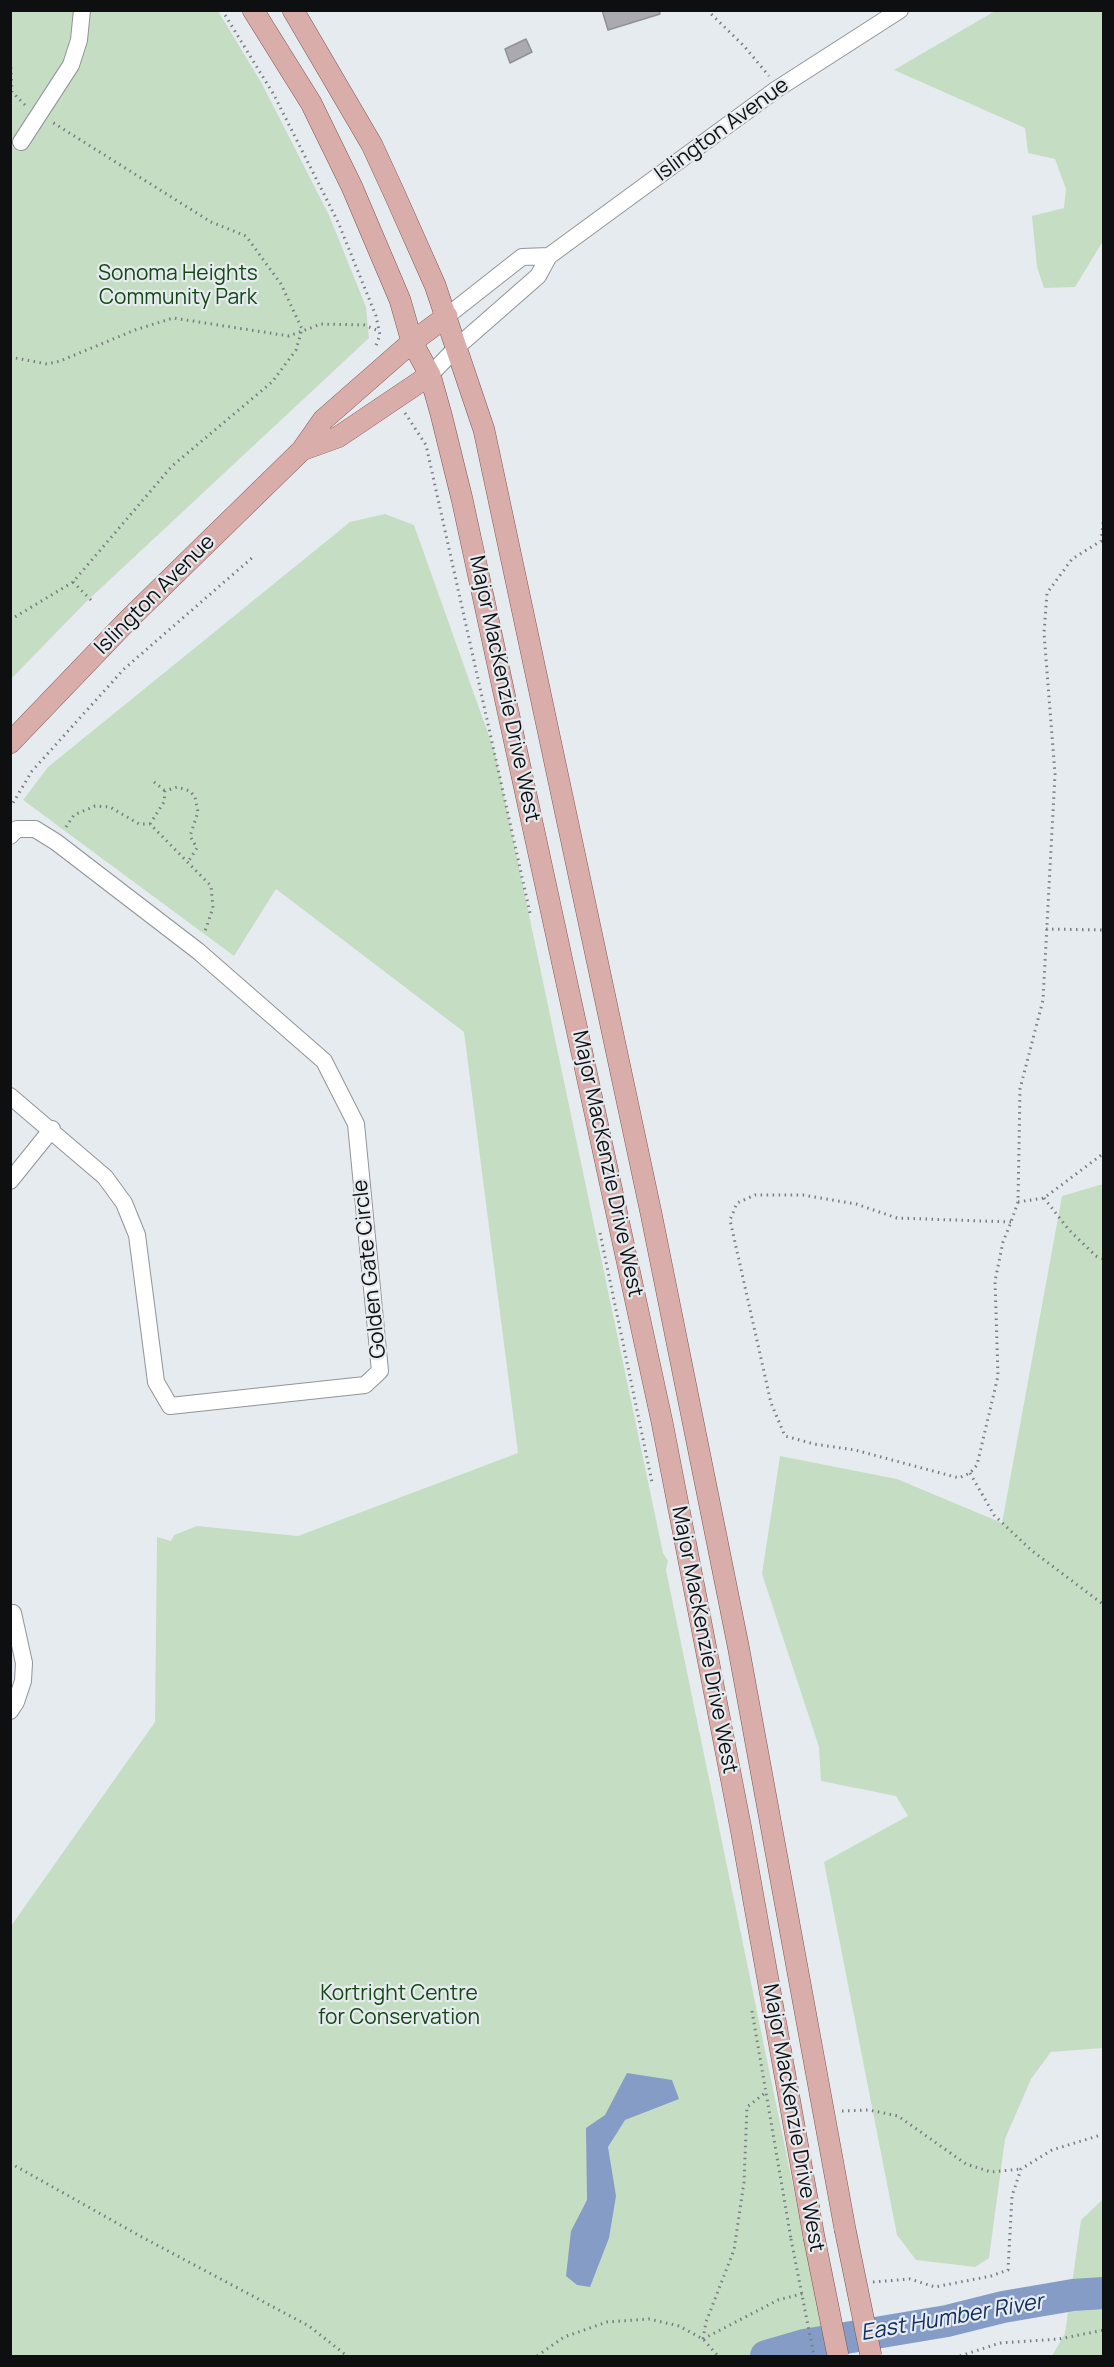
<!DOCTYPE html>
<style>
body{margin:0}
#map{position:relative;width:1114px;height:2367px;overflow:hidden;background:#e6ebf0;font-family:Manrope,sans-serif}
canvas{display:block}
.frame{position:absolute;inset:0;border:12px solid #0e0f11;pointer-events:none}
</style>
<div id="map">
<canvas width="1114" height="2367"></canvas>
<div class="frame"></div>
</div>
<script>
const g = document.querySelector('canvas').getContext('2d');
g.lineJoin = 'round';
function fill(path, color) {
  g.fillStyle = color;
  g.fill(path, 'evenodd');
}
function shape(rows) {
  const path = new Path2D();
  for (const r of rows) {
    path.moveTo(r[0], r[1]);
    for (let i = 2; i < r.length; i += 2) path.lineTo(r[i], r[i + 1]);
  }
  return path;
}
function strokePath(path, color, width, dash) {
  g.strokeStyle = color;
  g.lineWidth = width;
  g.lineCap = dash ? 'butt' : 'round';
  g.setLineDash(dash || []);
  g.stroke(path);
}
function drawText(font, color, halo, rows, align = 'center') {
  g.font = font + ' Manrope,sans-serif';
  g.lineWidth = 4.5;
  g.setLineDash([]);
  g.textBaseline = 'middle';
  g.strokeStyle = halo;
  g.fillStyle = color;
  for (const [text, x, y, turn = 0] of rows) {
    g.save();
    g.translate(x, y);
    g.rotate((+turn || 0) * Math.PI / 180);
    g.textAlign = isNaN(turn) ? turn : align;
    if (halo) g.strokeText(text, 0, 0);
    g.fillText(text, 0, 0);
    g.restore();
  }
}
fill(shape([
 [11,11,218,11,261,82,329,215,366,307,369,338,86,602,11,679],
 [995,11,1103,11,1103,241,1075,287,1044,288,1037,267,1032,216,1064,208,1066,189,1055,159,1028,153,1025,128,894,70],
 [385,514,414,525,495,753,663,1553,668,1561,666,1570,828,2356,11,2356,11,1926,155,1722,157,1537,171,1541,174,1535,197,1526,298,1536,518,1453,464,1032,276,889,234,956,23,800,48,767,350,522],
 [1103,1184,1103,2048,1051,2052,1031,2079,1005,2139,989,2258,975,2267,916,2260,897,2235,824,1862,908,1816,896,1796,821,1781,819,1747,762,1574,780,1456,897,1479,1002,1523,1062,1196],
 [1103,2199,1103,2356,1052,2356,1065,2333,1081,2220]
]), '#c5dec3');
fill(shape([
 [627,2073,672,2080,679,2099,625,2120,608,2147,616,2196,609,2238,590,2287,577,2285,566,2276,571,2231,587,2200,586,2128,605,2115]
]), '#849cc6');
strokePath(shape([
 [766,2356,804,2345,947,2321,1003,2307,1073,2295,1104,2293]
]), '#849cc6', 32);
const building = shape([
 [602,10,659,10,660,14,608,30,602,10],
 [526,39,532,52,510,63,505,49,526,39]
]);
fill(building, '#abaab0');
strokePath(building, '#919095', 1.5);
const minor = shape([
 [21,142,71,65,79,40,82,10],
 [447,316,522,257,549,256],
 [430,375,457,347,538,276,549,256,777,89,900,10],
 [10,836,17,829,35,829,56,842,198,951,324,1061,356,1124,380,1371,365,1385,170,1406,156,1382,137,1235,124,1203,105,1177,10,1096],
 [10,1181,52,1129],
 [10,1711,16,1702,23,1681,24,1663,13,1613]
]);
const major = shape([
 [253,10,311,103,352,187,400,300,412,342,430,375,441,414,462,499,662,1422,741,1829,814,2237],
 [293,10,372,145,395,195,435,285,484,430,651,1213,738,1645,845,2229],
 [302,450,338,437,430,375],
 [10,743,127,621,302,450,323,420,412,342,447,316]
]);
strokePath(minor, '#919499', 18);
strokePath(major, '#805350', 22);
strokePath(shape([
 [222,10,274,95,338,222,376,316,380,335,375,348],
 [707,10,744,46,769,76],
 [10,49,12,92,25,105],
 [10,357,47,364,60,361,135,330,173,318,289,336,321,324,364,325,379,331],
 [405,413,426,445,530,913],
 [73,582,91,600],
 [10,620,73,582,172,466,272,382,296,350,302,329,281,284,246,236,211,222,52,122],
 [154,782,164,790],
 [10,808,32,771,124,669,253,557],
 [150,824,164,802,165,791,177,787,190,791,195,797,198,812,190,836,197,848,188,862],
 [66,827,74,815,95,806,110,807,139,824,150,824,211,886,213,908,204,934],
 [1046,929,1104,930],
 [1044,1198,1069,1230,1096,1256,1104,1259],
 [1018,1202,1044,1198,1104,1153],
 [1011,1222,897,1218,856,1204,803,1195,755,1195,737,1203,730,1220,771,1403,785,1436,814,1444,855,1450,959,1478,970,1473,977,1465,998,1376,995,1281,1003,1242,1011,1222,1018,1202,1020,1089,1043,1000,1055,774,1044,633,1047,593,1072,559,1101,541,1104,515],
 [600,1233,652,1482],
 [970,1473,994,1515,1031,1550,1104,1605],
 [752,2011,791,2239],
 [842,2111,869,2110,898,2116,966,2164,991,2172,1021,2169],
 [10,2163,140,2236,309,2326,347,2356],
 [873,2282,910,2279,935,2287,991,2276,1008,2270,1012,2196,1021,2169,1052,2150,1104,2134],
 [703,2339,778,2300,805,2293],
 [703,2339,706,2322,734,2250,744,2182,747,2107,765,2093],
 [537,2356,564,2337,607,2322,649,2319,679,2326,703,2339,718,2356],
 [960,2356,1000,2343,1059,2339,1104,2330]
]), '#7a7d81', 3, [1.5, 4.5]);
strokePath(minor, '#fff', 16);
strokePath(major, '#d8adaa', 21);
const majorBridge = shape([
 [845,2229,871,2356],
 [814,2237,838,2356]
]);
strokePath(majorBridge, '#805350', 22, []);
strokePath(shape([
 [791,2239,814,2356]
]), '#7a7d81', 3, [1.5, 4.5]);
strokePath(majorBridge, '#d8adaa', 21);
drawText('21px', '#0e0f11', '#e6ebf0', [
 ["Islington Avenue",722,130,-36],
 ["Islington Avenue",155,595,-45],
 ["Major MacKenzie Drive West",504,689,78],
 ["Major MacKenzie Drive West",607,1164,78],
 ["Golden Gate Circle",370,1269,-96],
 ["Major MacKenzie Drive West",704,1640,79],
 ["Major MacKenzie Drive West",793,2118,80]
]);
drawText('21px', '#154815', '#e6ebf0', [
 ["Sonoma Heights",178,274],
 ["Community Park",178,298],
 ["Kortright Centre",399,1994],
 ["for Conservation",399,2018]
]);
drawText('italic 22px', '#122f62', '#e6ebf0', [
 ["East Humber River",952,2318,-10]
]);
</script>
